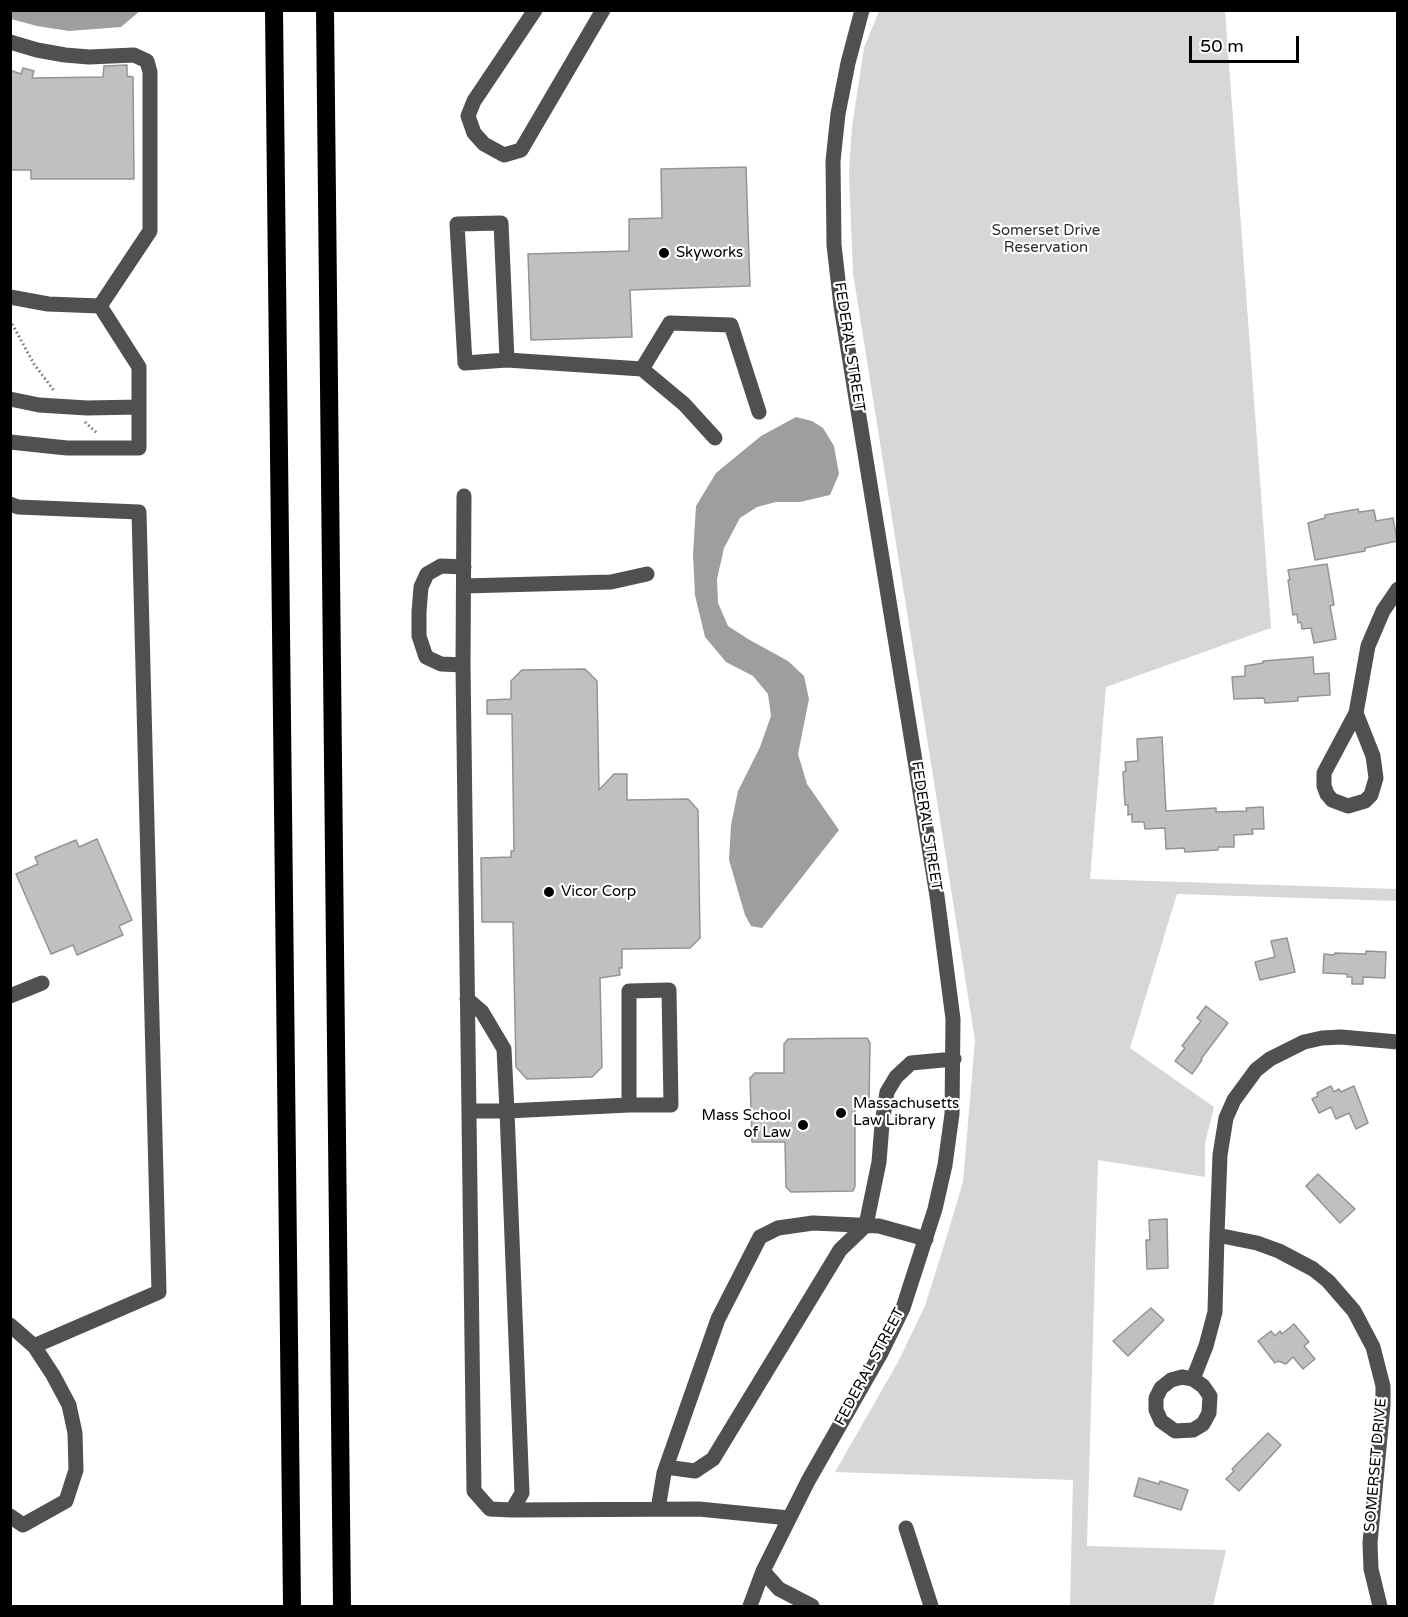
<!DOCTYPE html>
<style>
body{margin:0}
#map{position:relative;width:1408px;height:1617px;overflow:hidden;background:#fff;font-family:"Varela Round",sans-serif}
canvas{display:block}
.frame{position:absolute;inset:0;border:12px solid #000;pointer-events:none}
.scale{position:absolute;left:1189px;top:36px;width:110px;height:27px;box-sizing:border-box;border:3px solid #000;border-top:0;padding-left:8px;font-size:18px;line-height:21px;white-space:nowrap;color:#000;-webkit-text-stroke:4px #fff;paint-order:stroke}
</style>
<div id="map">
<canvas width="1408" height="1617"></canvas>
<div class="frame"></div>
<div class="scale">50 m</div>
</div>
<script>
const g = document.querySelector('canvas').getContext('2d');
g.lineJoin = 'round';
function fill(path, color) {
  g.fillStyle = color;
  g.fill(path, 'evenodd');
}
function shape(rows) {
  const path = new Path2D();
  for (const r of rows) {
    path.moveTo(r[0], r[1]);
    for (let i = 2; i < r.length; i += 2) path.lineTo(r[i], r[i + 1]);
  }
  return path;
}
function strokePath(path, color, width, dash) {
  g.strokeStyle = color;
  g.lineWidth = width;
  g.lineCap = dash ? 'butt' : 'round';
  g.setLineDash(dash || []);
  g.stroke(path);
}
function drawText(font, color, halo, rows, align = 'center') {
  g.font = font + ' "Varela Round",sans-serif';
  g.lineWidth = 4.5;
  g.setLineDash([]);
  g.textBaseline = 'middle';
  g.strokeStyle = halo;
  g.fillStyle = color;
  for (const [text, x, y, turn = 0] of rows) {
    g.save();
    g.translate(x, y);
    g.rotate((+turn || 0) * Math.PI / 180);
    g.textAlign = isNaN(turn) ? turn : align;
    if (halo) g.strokeText(text, 0, 0);
    g.fillText(text, 0, 0);
    g.restore();
  }
}
fill(shape([
 [879,11,1225,11,1271,628,1106,687,1090,879,1397,889,1398,901,1177,894,1130,1048,1214,1107,1205,1143,1205,1177,1098,1160,1087,1546,1226,1550,1213,1606,1070,1606,1073,1480,835,1472,898,1362,925,1306,945,1242,963,1182,975,1040,853,273,849,173,852,127,864,48]
]), '#d7d7d7');
fill(shape([
 [10,11,11,10,140,11,121,27,69,31,37,26,11,19],
 [796,417,812,421,823,428,834,446,839,474,830,495,800,502,776,502,757,507,740,518,724,548,717,579,718,603,728,626,748,639,788,661,804,676,809,699,798,754,807,784,839,830,762,928,751,926,745,915,729,860,731,825,738,791,760,747,771,716,768,694,753,676,726,662,705,637,695,595,693,555,696,506,716,473,761,436]
]), '#9e9e9e');
const building = shape([
 [127,65,127,76,133,77,134,179,31,179,31,170,10,170,10,70,21,74,23,68,34,71,32,78,103,77,104,66,127,65],
 [746,167,750,286,630,290,632,337,531,340,528,254,629,251,629,219,662,218,661,169,746,167],
 [1358,509,1359,512,1374,510,1376,521,1393,518,1397,541,1365,548,1365,551,1315,560,1308,523,1325,518,1325,515,1358,509],
 [1327,564,1334,605,1330,606,1336,639,1314,643,1311,628,1302,629,1301,622,1298,623,1297,614,1293,615,1288,580,1290,580,1288,570,1327,564],
 [1313,657,1314,674,1329,673,1330,695,1298,697,1298,701,1265,703,1264,698,1234,699,1232,677,1245,676,1245,666,1263,663,1263,661,1313,657],
 [585,669,597,681,599,790,614,774,627,774,627,800,688,799,698,810,700,938,690,948,622,949,622,968,619,968,620,975,600,978,602,1067,592,1077,527,1079,516,1067,513,922,482,922,481,858,511,857,511,851,514,851,512,714,487,714,487,700,511,699,511,681,522,670,585,669],
 [1162,737,1166,811,1216,808,1216,812,1247,811,1246,808,1263,807,1264,829,1252,829,1253,834,1234,835,1234,847,1218,847,1218,850,1185,852,1184,848,1166,849,1165,828,1145,829,1144,822,1132,822,1132,814,1128,815,1128,805,1125,805,1123,772,1126,771,1125,762,1138,761,1137,739,1162,737],
 [97,839,132,920,119,926,123,935,77,955,73,945,51,954,16,874,38,864,35,857,76,840,79,847,97,839],
 [1287,938,1295,972,1260,980,1255,962,1275,957,1271,941,1287,938],
 [1366,951,1386,952,1385,978,1363,977,1363,984,1352,984,1352,977,1347,977,1347,974,1323,973,1324,954,1334,955,1335,953,1366,954,1366,951],
 [1206,1006,1228,1023,1201,1059,1202,1060,1192,1074,1175,1061,1185,1048,1182,1046,1201,1021,1197,1018,1206,1006],
 [867,1038,870,1043,869,1102,866,1107,855,1108,855,1186,853,1191,791,1192,786,1187,785,1142,752,1142,750,1078,755,1073,784,1073,784,1044,788,1039,867,1038],
 [1331,1086,1334,1092,1339,1089,1341,1092,1354,1086,1368,1123,1356,1129,1349,1113,1336,1119,1331,1107,1319,1113,1312,1099,1318,1096,1317,1093,1331,1086],
 [1318,1174,1355,1209,1340,1223,1306,1186,1318,1174],
 [1167,1219,1168,1268,1147,1269,1146,1240,1150,1240,1149,1220,1167,1219],
 [1151,1308,1164,1320,1128,1356,1113,1341,1151,1308],
 [1294,1324,1309,1342,1304,1346,1315,1359,1303,1369,1293,1357,1286,1364,1278,1361,1275,1363,1258,1341,1271,1331,1275,1336,1280,1331,1282,1334,1294,1324],
 [1268,1433,1281,1445,1239,1491,1226,1479,1234,1471,1232,1469,1268,1433],
 [1139,1478,1159,1484,1160,1481,1188,1490,1181,1510,1134,1496,1139,1478]
]);
fill(building, '#c0c0c0');
strokePath(building, '#949494', 1.5);
strokePath(shape([
 [10,320,34,364,55,392],
 [85,422,98,434]
]), '#727272', 3, [1.5, 3]);
strokePath(shape([
 [535,10,474,101,468,116,474,133,484,144,504,155,521,150,603,10],
 [10,42,37,50,65,55,89,57,134,55,147,61,150,72,150,231,100,306],
 [10,297,48,304,100,306],
 [507,360,465,363,457,224,501,223,507,360,642,369,684,404,715,438],
 [642,369,670,323,731,325,759,412],
 [10,399,39,405,87,408,139,407],
 [10,442,67,448,139,448,139,367,100,306],
 [464,496,463,665,474,1491,490,1509,512,1510,522,1493,507,1111,629,1105,629,991,669,990,671,1105,629,1105],
 [10,504,18,507,139,512,159,1292,34,1346],
 [464,586,611,582,647,574],
 [463,665,441,664,426,657,419,636,419,612,421,587,427,574,441,566,464,567],
 [1356,713,1373,756,1376,778,1371,795,1365,801,1348,806,1332,800,1327,794,1324,786,1324,773,1356,713,1368,646,1383,611,1398,589],
 [10,996,42,983],
 [467,999,482,1012,504,1049,507,1111,469,1111],
 [10,1325,34,1346,53,1375,69,1405,75,1433,76,1470,66,1501,23,1525,10,1516],
 [1193,1379,1203,1386,1210,1396,1209,1413,1203,1424,1193,1430,1175,1431,1161,1421,1156,1410,1156,1398,1161,1388,1171,1380,1182,1377,1193,1379,1206,1346,1215,1312,1217,1235],
 [666,1467,695,1471,713,1459,840,1250,866,1225,879,1162,882,1124,887,1092,896,1077,911,1063,954,1059],
 [658,1509,664,1473,718,1319,760,1237,778,1228,813,1223,879,1226,926,1239],
 [512,1510,699,1509,789,1518],
 [906,1528,931,1606],
 [763,1571,779,1589,812,1606],
 [750,1606,763,1571,808,1481,881,1353,903,1308,935,1209,945,1165,952,1114,953,1019,937,896,841,306,834,245,833,161,838,114,848,63,862,10],
 [1380,1606,1371,1569,1370,1543,1383,1405,1383,1386,1373,1347,1354,1311,1328,1281,1313,1269,1279,1251,1257,1243,1217,1235,1220,1155,1226,1118,1234,1100,1256,1070,1270,1059,1304,1042,1322,1038,1341,1037,1398,1042]
]), '#505050', 15);
strokePath(shape([
 [274,10,292,1606],
 [325,10,342,1606]
]), '#000', 18);
for (const [x, y, r, color] of [
 [664,253,6,"#000"],
 [549,892,6,"#000"],
 [841,1113,6,"#000"],
 [803,1125,6,"#000"]
]) {
  const dot = new Path2D();
  dot.arc(x, y, r, 0, 2 * Math.PI);
  g.fillStyle = color;
  g.fill(dot);
  strokePath(dot, '#fff', 2);
}
drawText('15px', '#2e2e2e', '#fff', [
 ["Somerset Drive",1046,231],
 ["Reservation",1046,248]
]);
drawText('15px', '#000', '#fff', [
 ["Skyworks",676,253],
 ["Vicor Corp",561,892],
 ["Massachusetts",853,1104],
 ["Law Library",853,1121],
 ["Mass School",791,1116,"right"],
 ["of Law",791,1133,"right"]
], 'left');
drawText('15px', '#000', '#fff', [
 ["FEDERAL STREET",849,347,81],
 ["FEDERAL STREET",926,826,81],
 ["FEDERAL STREET",870,1367,-62],
 ["SOMERSET DRIVE",1376,1465,-85]
]);
</script>
